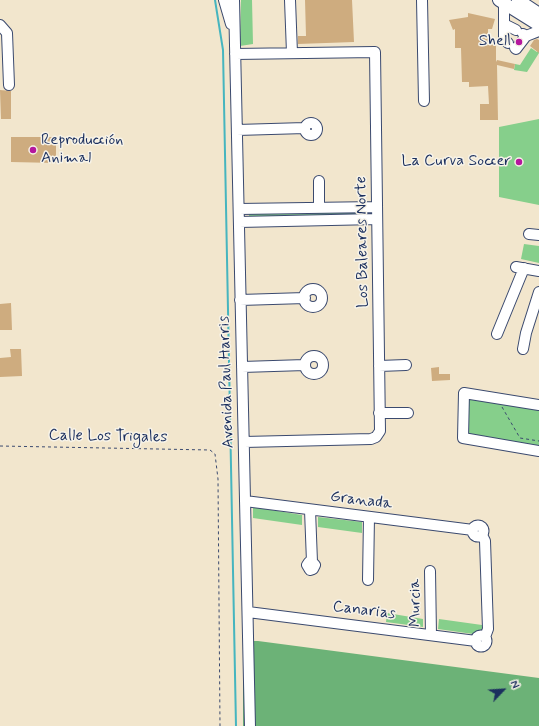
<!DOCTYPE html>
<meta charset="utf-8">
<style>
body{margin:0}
#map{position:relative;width:539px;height:726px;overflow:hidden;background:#f2e6cd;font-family:Mynerve,sans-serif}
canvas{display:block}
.north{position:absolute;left:483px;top:670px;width:40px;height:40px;-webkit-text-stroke:3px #f7f3e8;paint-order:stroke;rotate:65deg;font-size:11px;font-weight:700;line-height:16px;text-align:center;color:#1b2f5e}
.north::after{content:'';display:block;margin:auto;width:14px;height:18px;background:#1b2f5e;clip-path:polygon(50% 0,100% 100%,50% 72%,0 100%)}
</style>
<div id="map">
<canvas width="539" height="726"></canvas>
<div class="north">N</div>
</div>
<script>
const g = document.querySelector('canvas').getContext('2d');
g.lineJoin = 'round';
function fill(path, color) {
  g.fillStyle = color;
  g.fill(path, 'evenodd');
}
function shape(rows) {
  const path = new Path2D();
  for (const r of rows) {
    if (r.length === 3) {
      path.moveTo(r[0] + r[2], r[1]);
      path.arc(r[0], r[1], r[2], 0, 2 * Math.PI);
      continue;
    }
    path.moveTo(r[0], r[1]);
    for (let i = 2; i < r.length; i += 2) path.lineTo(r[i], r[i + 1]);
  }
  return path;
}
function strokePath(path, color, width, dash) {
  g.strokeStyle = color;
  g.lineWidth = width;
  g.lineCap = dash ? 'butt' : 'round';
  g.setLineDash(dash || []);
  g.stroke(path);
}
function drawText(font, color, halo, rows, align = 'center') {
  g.font = font + ' Mynerve,sans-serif';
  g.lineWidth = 3;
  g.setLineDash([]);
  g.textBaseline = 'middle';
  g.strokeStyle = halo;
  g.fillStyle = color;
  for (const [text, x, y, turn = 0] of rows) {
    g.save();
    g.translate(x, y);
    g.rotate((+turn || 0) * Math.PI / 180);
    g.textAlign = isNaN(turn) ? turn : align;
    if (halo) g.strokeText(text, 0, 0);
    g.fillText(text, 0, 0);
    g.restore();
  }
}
fill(shape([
 [241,0,252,0,253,44,240,46],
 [531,48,537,52,539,49,539,53,527,72,514,70,515,64,520,65],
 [539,119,539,205,499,197,499,127],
 [368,211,368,216,249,217,249,213],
 [524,244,539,246,539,263,521,259],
 [467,397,539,409,539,447,467,435],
 [253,507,302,515,302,525,253,518],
 [318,517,362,522,362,533,318,527],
 [387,613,423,619,423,627,386,622],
 [439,619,482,625,482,630,473,634,438,629]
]), '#86cf8b');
fill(shape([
 [243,641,258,641,539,678,539,726,243,726]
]), '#6cb277');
strokePath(shape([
 [215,0,223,50,236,726]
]), '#46b5bf', 2);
fill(shape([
 [305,0,352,0,354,42,298,44,298,36,306,36],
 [468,13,495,19,492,29,488,29,488,45,496,44,496,62,497,60,515,64,514,69,497,65,498,120,480,120,480,104,489,104,488,86,469,87,469,82,462,82,461,48,455,48,455,29,453,30,449,20,468,17],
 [537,39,539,40,539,53,530,46,534,40],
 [0,90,11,91,11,119,1,119],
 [11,137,56,137,56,163,11,162],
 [11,303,12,330,0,330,0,304],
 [10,349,21,349,22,376,0,377,0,358,11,357],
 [439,367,439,374,450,374,450,380,432,381,431,368]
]), '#ceac7f');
const minor = shape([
 [224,0,231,24],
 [234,0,250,726],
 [290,0,292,53],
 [422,0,424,101],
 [504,3,504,39,508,43],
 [504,24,516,30],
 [0,25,7,33,9,85],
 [523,34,526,36,539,31],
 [515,48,516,49,526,36],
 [235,54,375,52,380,431,376,437,371,439,244,442],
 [311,129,6],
 [237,130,305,128],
 [319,181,319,208],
 [239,209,377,207],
 [239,222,377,219],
 [529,234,539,235],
 [516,267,539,271],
 [313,298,9],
 [240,300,305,298],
 [497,334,524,268],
 [523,349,526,333,539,292],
 [314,365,9],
 [379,366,406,365],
 [242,367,305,365],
 [539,405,464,393,463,438,539,451],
 [379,413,408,413],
 [245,501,473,530],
 [310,510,312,562,315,565,313,569,310,570,307,565,309,562,312,562],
 [478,531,5.5],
 [482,535,485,541,488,629,485,637],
 [430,571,431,635],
 [368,580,369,517],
 [248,612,476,641],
 [481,641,5.5]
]);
const major = shape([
 [499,0,539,25],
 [518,0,539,14]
]);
strokePath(minor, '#3b4a6f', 12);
strokePath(major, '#3b4a6f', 14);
strokePath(shape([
 [502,407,520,438,539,441],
 [0,446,210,450,215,454,218,479,220,726]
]), '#3b4a6f', 1, [3, 3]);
strokePath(minor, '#fff', 10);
strokePath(major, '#fff', 12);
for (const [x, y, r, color] of [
 [519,42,4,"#b5179e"],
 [33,150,4,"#b5179e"],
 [519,162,4,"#b5179e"]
]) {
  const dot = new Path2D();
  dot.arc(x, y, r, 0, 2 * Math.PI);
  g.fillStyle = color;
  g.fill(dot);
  strokePath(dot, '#f7f3e8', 1.5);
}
drawText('16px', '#1b2f5e', '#f7f3e8', [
 ["Shell",511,42],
 ["Reproducción",41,141,"left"],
 ["Animal",41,159,"left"],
 ["La Curva Soccer",511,162]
], 'right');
drawText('16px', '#1b2f5e', '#f7f3e8', [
 ["Los Baleares Norte",363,242,-91],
 ["Avenida Paul Harris",227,382,-92],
 ["Calle Los Trigales",108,437,1],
 ["Granada",361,501,7],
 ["Murcia",416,603,-91],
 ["Canarias",364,611,7]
]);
</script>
